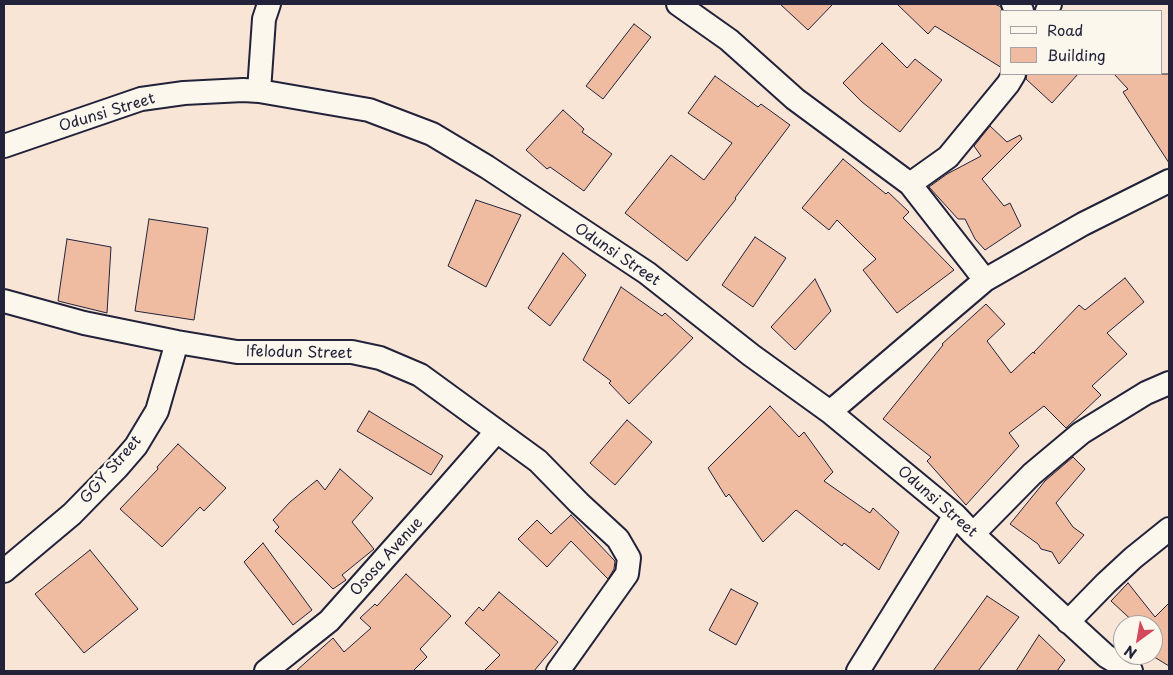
<!DOCTYPE html>
<style>
body{margin:0}
#map{position:relative;width:1173px;height:675px;overflow:hidden;background:#f8e5d6;font-family:"Playpen Sans",sans-serif}
canvas{display:block}
.frame{position:absolute;inset:0;border:5px solid #22223b;pointer-events:none}
.legend{position:absolute;left:1000px;top:10px;width:162px;height:65px;box-sizing:border-box;background:#fbf7ec;border:1px solid #a4a2a5;margin:0;padding:6px 9px;list-style:none;font-size:15px;color:#22223b}
.legend li{display:flex;align-items:center;gap:10px;height:25px}
.legend b{width:25px;border:1px solid #a4a2a5}
.north{position:absolute;left:1113px;top:615px;width:50px;height:50px;box-sizing:border-box;background:#fbf7ec;border:1px solid #a4a2a5;border-radius:50%;rotate:212deg;font-size:14px;font-weight:700;line-height:20px;text-align:center;color:#22223b}
.north::after{content:'';display:block;margin:auto;width:18px;height:22px;background:#d1495b;clip-path:polygon(50% 0,100% 100%,50% 72%,0 100%)}
</style>
<div id="map">
<canvas width="1173" height="675"></canvas>
<div class="frame"></div>
<ul class="legend">
<li><b style="height:6px;background:#fbf7ec"></b>Road</li>
<li><b style="height:14px;background:#f0bca1"></b>Building</li>
</ul>
<div class="north">N</div>
</div>
<script>
const g = document.querySelector('canvas').getContext('2d');
g.lineJoin = 'round';
function fill(path, color) {
  g.fillStyle = color;
  g.fill(path, 'evenodd');
}
function shape(rows) {
  const path = new Path2D();
  for (const r of rows) {
    path.moveTo(r[0], r[1]);
    for (let i = 2; i < r.length; i += 2) path.lineTo(r[i], r[i + 1]);
  }
  return path;
}
function strokePath(path, color, width, dash) {
  g.strokeStyle = color;
  g.lineWidth = width;
  g.lineCap = dash ? 'butt' : 'round';
  g.setLineDash(dash || []);
  g.stroke(path);
}
function drawText(font, color, halo, rows, align = 'center') {
  g.font = font + ' "Playpen Sans",sans-serif';
  g.lineWidth = 4.5;
  g.setLineDash([]);
  g.textBaseline = 'middle';
  g.strokeStyle = halo;
  g.fillStyle = color;
  for (const [text, x, y, turn = 0] of rows) {
    g.save();
    g.translate(x, y);
    g.rotate((+turn || 0) * Math.PI / 180);
    g.textAlign = isNaN(turn) ? turn : align;
    if (halo) g.strokeText(text, 0, 0);
    g.fillText(text, 0, 0);
    g.restore();
  }
}
const building = shape([
 [780,4,833,4,808,30,780,4],
 [897,4,995,4,1001,7,1002,10,1002,68,935,26,928,34,897,4],
 [634,24,651,37,603,99,586,86,634,24],
 [882,43,907,68,915,59,942,80,900,132,862,102,843,83,882,43],
 [1027,74,1078,74,1052,103,1026,79,1027,74],
 [1114,74,1169,74,1169,163,1123,92,1128,89,1114,74],
 [715,76,758,107,761,104,790,125,735,198,736,199,687,261,625,213,671,155,704,180,732,143,688,113,715,76],
 [563,110,584,129,582,132,612,154,584,191,550,167,547,169,526,150,563,110],
 [990,126,1007,142,1020,135,1022,139,982,179,1004,206,1010,203,1021,226,985,250,975,239,965,219,958,219,929,187,947,174,981,156,974,146,990,126],
 [843,159,886,194,888,192,909,212,903,218,954,270,897,313,863,270,876,259,837,220,829,230,802,208,843,159],
 [476,200,521,215,486,287,448,266,476,200],
 [149,219,208,228,194,320,135,311,149,219],
 [755,237,786,258,753,307,722,285,755,237],
 [67,239,111,247,107,313,58,301,67,239],
 [563,253,586,275,550,326,528,308,563,253],
 [1125,278,1144,302,1107,333,1127,354,1092,386,1101,395,1066,428,1044,406,1009,433,1019,446,966,505,927,461,931,457,883,419,943,345,942,344,986,304,1005,324,987,341,1011,373,1033,352,1035,354,1034,352,1079,305,1085,310,1125,278],
 [815,279,831,311,795,350,771,327,815,279],
 [621,287,662,316,665,313,693,338,629,404,609,383,611,381,583,360,621,287],
 [770,406,799,437,804,432,833,472,824,481,870,513,873,508,899,532,879,570,844,543,842,546,796,510,763,542,729,494,726,497,708,468,770,406],
 [369,411,443,456,431,475,357,431,369,411],
 [627,420,652,442,615,485,590,463,627,420],
 [178,444,226,488,204,511,200,507,162,547,120,509,158,469,157,467,178,444],
 [1073,457,1085,469,1056,503,1073,527,1084,535,1059,564,1052,552,1041,549,1038,544,1010,524,1045,481,1073,457],
 [340,469,373,498,352,522,374,549,342,575,346,580,333,589,275,531,279,527,273,520,290,502,317,480,325,490,340,469],
 [571,515,615,561,614,569,608,579,571,541,547,567,518,539,537,520,551,534,571,515],
 [263,543,312,610,293,625,244,562,263,543],
 [90,550,138,609,84,653,35,594,90,550],
 [406,574,451,616,420,649,427,657,413,671,296,671,333,638,344,652,371,628,360,618,375,604,377,606,406,574],
 [1128,583,1155,617,1169,603,1169,666,1151,655,1153,655,1153,625,1137,625,1111,601,1128,583],
 [731,589,758,603,736,645,709,630,731,589],
 [499,592,558,642,534,671,484,671,500,655,465,623,479,607,483,611,499,592],
 [987,596,1019,617,978,671,933,671,987,596],
 [1039,635,1065,660,1057,671,1016,671,1039,635]
]);
fill(building, '#f0bca1');
strokePath(building, '#22223b', 1);
const minor = shape([
 [678,4,729,40,795,99,910,184,985,280],
 [1013,4,1022,11],
 [1047,11,1050,4],
 [259,91,264,19,269,4],
 [4,146,141,99,184,93,243,90,259,91,369,110,432,134,487,167,647,273,751,355,830,412,955,515,973,534,1106,656,1131,671],
 [910,184,948,157,1008,84,1014,74],
 [4,301,84,323,177,342,237,352,352,352,380,358,420,375,538,461,579,503,618,539,629,558,627,574,558,671],
 [830,412,985,280,1083,224,1169,181],
 [973,534,1032,474,1081,433,1146,393,1169,383],
 [4,571,72,514,117,468,136,446,157,411,177,342],
 [1068,622,1106,583,1133,558,1169,529],
 [266,671,329,621,434,503,497,431],
 [858,671,955,515]
]);
strokePath(minor, '#22223b', 26);
strokePath(minor, '#fbf7ec', 22);
drawText('15px', '#22223b', '#fbf7ec', [
 ["Odunsi Street",107,113,-17],
 ["Odunsi Street",617,255,34],
 ["Ifelodun Street",299,353,1],
 ["GGY Street",111,470,-49],
 ["Odunsi Street",937,502,41],
 ["Ososa Avenue",387,557,-48]
]);
</script>
